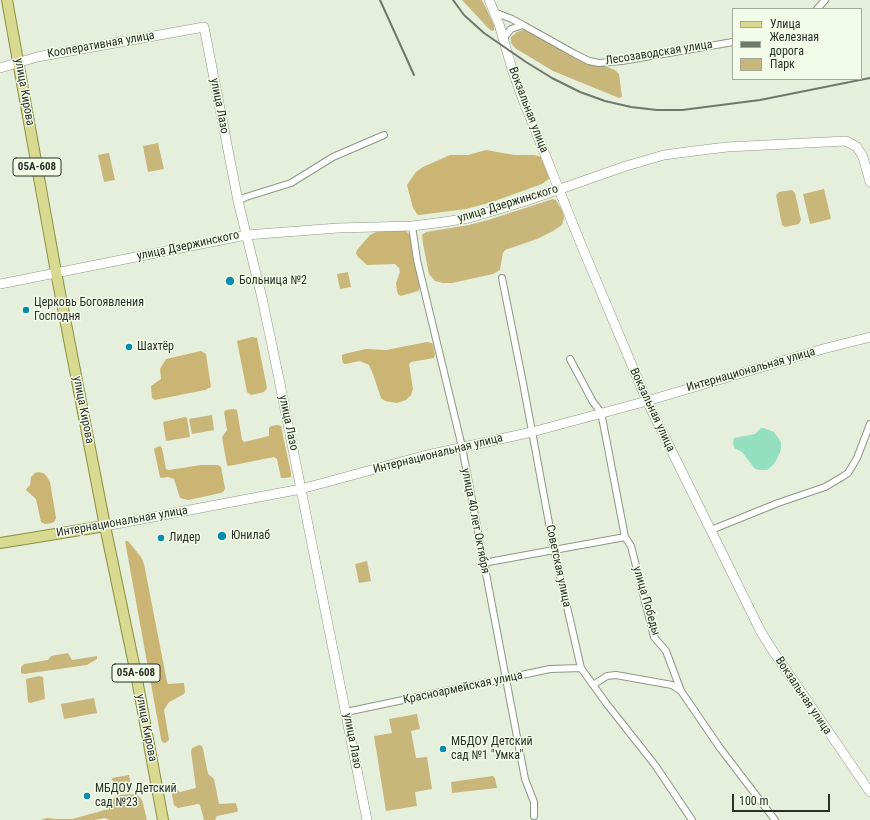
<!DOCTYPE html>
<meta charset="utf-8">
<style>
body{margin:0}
#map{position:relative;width:870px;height:820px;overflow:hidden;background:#e5efdc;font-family:"Roboto Condensed",sans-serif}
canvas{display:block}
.legend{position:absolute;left:732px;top:8px;width:130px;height:72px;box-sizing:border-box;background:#f2fce9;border:1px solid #a2aa9c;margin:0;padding:5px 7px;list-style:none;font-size:12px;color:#2b2f28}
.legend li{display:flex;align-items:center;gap:8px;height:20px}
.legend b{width:20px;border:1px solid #a2aa9c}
.scale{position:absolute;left:732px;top:794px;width:98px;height:18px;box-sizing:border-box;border:2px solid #2b2f28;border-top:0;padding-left:5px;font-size:12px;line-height:14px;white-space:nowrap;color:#2b2f28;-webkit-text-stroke:3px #f2fce9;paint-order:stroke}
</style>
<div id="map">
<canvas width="870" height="820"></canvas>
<ul class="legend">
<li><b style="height:5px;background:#d8da92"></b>Улица</li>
<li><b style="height:5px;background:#71776b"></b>Железная дорога</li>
<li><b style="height:11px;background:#c9b67b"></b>Парк</li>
</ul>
<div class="scale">100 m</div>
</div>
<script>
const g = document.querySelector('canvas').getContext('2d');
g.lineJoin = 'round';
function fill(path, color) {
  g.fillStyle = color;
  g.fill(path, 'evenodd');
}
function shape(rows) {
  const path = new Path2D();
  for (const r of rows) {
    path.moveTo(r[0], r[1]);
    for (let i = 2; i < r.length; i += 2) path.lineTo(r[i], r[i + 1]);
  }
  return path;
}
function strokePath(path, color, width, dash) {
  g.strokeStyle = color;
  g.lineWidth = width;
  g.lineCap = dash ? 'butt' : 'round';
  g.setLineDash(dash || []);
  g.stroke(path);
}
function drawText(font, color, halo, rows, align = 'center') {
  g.font = font + ' "Roboto Condensed",sans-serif';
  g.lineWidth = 3;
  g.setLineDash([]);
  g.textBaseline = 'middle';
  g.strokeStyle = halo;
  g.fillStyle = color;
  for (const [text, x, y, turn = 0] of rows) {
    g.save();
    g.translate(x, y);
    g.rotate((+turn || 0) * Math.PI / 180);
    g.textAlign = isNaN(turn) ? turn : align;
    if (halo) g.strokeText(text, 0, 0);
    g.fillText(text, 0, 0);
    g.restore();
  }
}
fill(shape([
 [462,0,482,0,494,25,494,30,492,31,488,28],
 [523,30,530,30,574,54,615,70,619,74,622,97,619,98,553,71,515,48,511,43,511,37,517,32],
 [158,143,164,169,148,172,143,146],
 [109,153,115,180,104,182,98,155],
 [824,189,831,219,810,224,803,194],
 [792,190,795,193,801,220,799,224,785,227,782,225,776,195,779,192],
 [553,199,556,200,563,212,564,218,562,225,553,231,537,239,505,250,503,253,500,270,493,274,452,283,443,283,435,281,429,274,423,244,422,235,426,232,469,225,488,220],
 [348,272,351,287,340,289,337,274],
 [212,415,214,430,192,434,189,419],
 [367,561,371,581,359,583,355,564],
 [68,653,72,660,97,656,97,659,87,665,24,674,21,673,21,667,24,664,48,660,51,656],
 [39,676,43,677,45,699,30,703,28,702,26,679],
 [94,698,97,713,64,719,61,704],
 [417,714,420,729,411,731,416,758,427,757,432,789,415,792,417,806,386,811,374,736,392,733,389,719],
 [199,745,202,746,203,749,208,774,214,779,219,804,236,803,238,811,236,812,217,816,215,820,204,820,200,805,198,804,178,808,174,805,171,790,172,788,174,788,180,792,196,788,191,752,192,748],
 [129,775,132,790,115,793,112,778],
 [493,776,495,778,497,788,452,793,451,782],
 [137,794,142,800,147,820,110,820,105,818,94,820,40,820,47,818,57,819,72,819,98,812,107,809,116,795]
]), '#c9b67b');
fill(shape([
 [486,150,514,155,534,155,542,157,550,174,549,179,542,184,492,202,466,209,419,215,417,214,413,208,407,185,416,172,423,167,450,155,468,155],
 [405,230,410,235,420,288,418,291,401,296,398,294,397,291,396,283,400,272,399,268,395,264,367,265,358,257,356,253,357,250,370,235,378,231],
 [252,337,257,338,267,388,264,392,251,395,247,392,237,341],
 [427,342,432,343,433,345,435,355,434,358,411,362,409,364,413,389,411,395,406,400,397,403,385,401,381,398,373,374,369,365,360,361,345,364,343,363,342,359,342,355,344,354,366,349,386,350],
 [201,351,206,354,211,387,205,390,155,400,152,398,151,386,161,379,160,369,166,359],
 [234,409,237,410,242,440,244,442,269,436,269,428,271,426,277,425,281,426,291,473,291,477,285,478,281,478,277,459,274,457,229,466,227,465,222,437,227,430,224,412,226,410],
 [185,417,187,418,190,437,166,441,163,422],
 [160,446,162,448,166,469,169,470,201,465,218,465,221,467,225,488,224,491,221,493,188,500,180,498,174,479,168,477,161,478,160,477,154,449,155,448],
 [39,472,45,474,50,482,56,518,54,522,52,523,45,524,41,522,36,499,26,490,27,488,30,485,31,477,35,473],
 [125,541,128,541,141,557,144,564,167,682,168,684,184,683,185,692,184,694,169,702,164,710,169,740,165,743,162,742,161,739]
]), '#cab575');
fill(shape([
 [761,428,764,428,774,432,781,442,781,450,776,461,773,465,767,470,760,470,755,469,742,452,734,448,733,443,734,438,755,434]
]), '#94dfbf');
const street = shape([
 [817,9,825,0],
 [494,12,512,19,523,25],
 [503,41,506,35,511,29,523,25,575,54,589,61,599,63,622,61,733,42],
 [238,201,246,197,291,183,333,157,384,135],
 [412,226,417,260,462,447,525,779,534,802,534,816],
 [502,278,523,383,554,550,581,668,606,703,655,765,692,820],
 [570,359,593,402,601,412,625,537,631,546,654,637,666,651,681,691,720,748,775,820],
 [711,530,778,503,825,487,842,477,848,473,857,458,870,424],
 [483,563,625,537],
 [593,685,607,676,616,675,672,685,681,691],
 [346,712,550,669,581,668]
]);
const secondary = shape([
 [489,0,499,24,512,69,522,97,580,242,647,401,761,632,773,651,870,792],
 [0,68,37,57,204,27,238,201,262,298,279,379,367,820],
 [0,284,246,235,338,228,412,226,444,222,469,218,526,201,626,166,664,155,694,151,727,147,846,141,857,147,863,157,870,182],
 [105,526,301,489,423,456,532,432,647,401,823,349,870,337]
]);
const primary = shape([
 [7,0,56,272,105,526,136,674,163,820],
 [0,543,105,526]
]);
strokePath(street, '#8e9786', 8);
strokePath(secondary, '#8e9786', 10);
strokePath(primary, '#8b8e3e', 12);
strokePath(street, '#fff', 6);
strokePath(secondary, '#fff', 9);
strokePath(primary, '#d8da92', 10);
strokePath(shape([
 [380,0,414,75],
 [453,0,464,15,484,33,526,62,552,78,580,92,605,101,631,107,657,110,682,110,760,100,870,78]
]), '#71776b', 2);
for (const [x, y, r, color] of [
 [230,281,5,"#088cac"],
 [26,310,4,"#088cac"],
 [129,347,4,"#088cac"],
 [222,536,5,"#088cac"],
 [161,538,4,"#088cac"],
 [443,749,4,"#088cac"],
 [87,796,4,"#088cac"]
]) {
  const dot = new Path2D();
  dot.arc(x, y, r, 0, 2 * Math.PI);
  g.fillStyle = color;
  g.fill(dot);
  strokePath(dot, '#f2fce9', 1.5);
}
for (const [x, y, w] of [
 [37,167,48],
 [136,673,48]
]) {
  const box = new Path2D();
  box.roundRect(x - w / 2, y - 9, w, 18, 3);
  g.fillStyle = '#f2fce9';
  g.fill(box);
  strokePath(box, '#2b2f28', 1);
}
drawText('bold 11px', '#2b2f28', null, [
 ["05А-608",37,167],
 ["05А-608",136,673]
]);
drawText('12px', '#2b2f28', '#f2fce9', [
 ["Кооперативная улица",101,45,-10],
 ["Лесозаводская улица",659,53,-9],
 ["улица Кирова",24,92,80],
 ["улица Лазо",219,106,79],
 ["Вокзальная улица",528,110,69],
 ["улица Дзержинского",508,204,-17],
 ["улица Дзержинского",188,246,-12],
 ["Интернациональная улица",751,370,-16],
 ["улица Кирова",83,410,79],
 ["Вокзальная улица",652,410,65],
 ["улица Лазо",288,423,78],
 ["Интернациональная улица",438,454,-14],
 ["улица 40 лет Октября",475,521,79],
 ["Интернациональная улица",122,522,-10],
 ["Советская улица",558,566,78],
 ["улица Победы",646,601,74],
 ["Красноармейская улица",463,688,-12],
 ["Вокзальная улица",803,696,56],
 ["улица Кирова",146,728,79],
 ["улица Лазо",352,741,79]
]);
drawText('12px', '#2b2f28', '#f2fce9', [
 ["Больница №2",239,281],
 ["Церковь Богоявления",34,303],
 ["Господня",34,317],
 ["Шахтёр",137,347],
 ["Юнилаб",231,536],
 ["Лидер",169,538],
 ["МБДОУ Детский",451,742],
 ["сад №1 \"Умка\"",451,756],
 ["МБДОУ Детский",95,789],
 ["сад №23",95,803]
], 'left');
</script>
